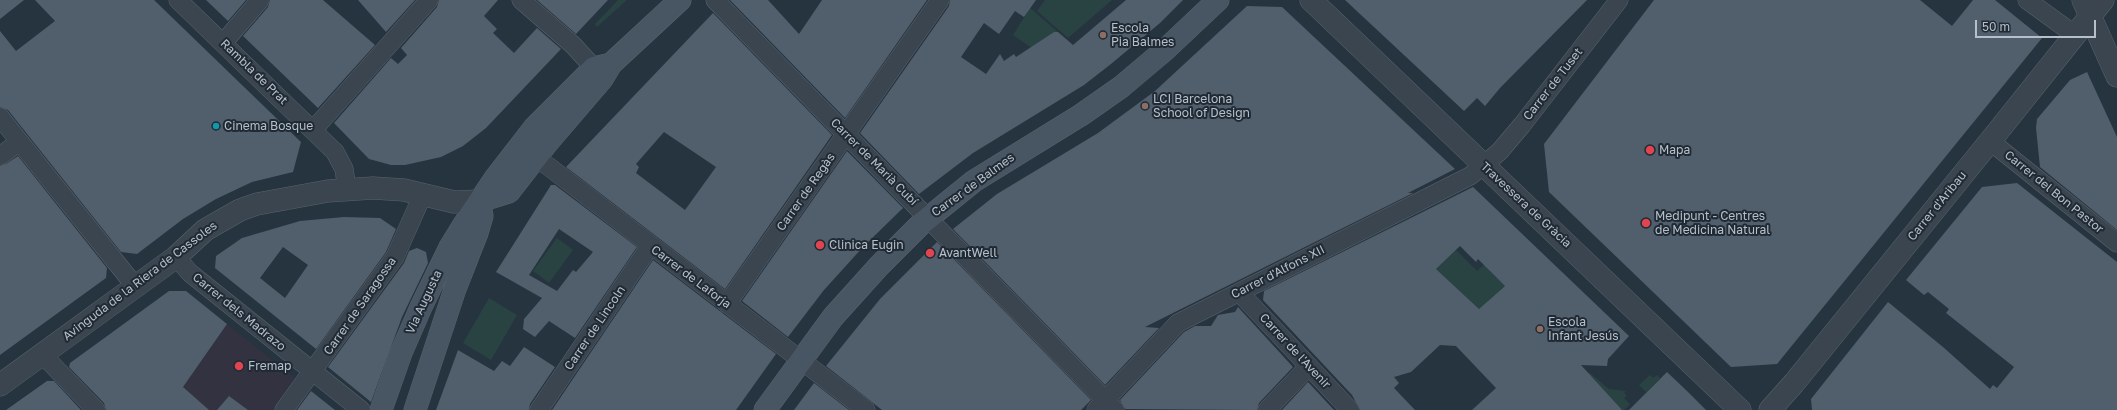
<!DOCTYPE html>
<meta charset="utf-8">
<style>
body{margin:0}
#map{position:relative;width:2117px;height:410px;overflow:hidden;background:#263440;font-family:"Golos Text",sans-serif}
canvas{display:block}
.scale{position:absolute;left:1975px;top:20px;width:121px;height:18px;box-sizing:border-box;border:2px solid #b7c0ca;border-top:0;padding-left:5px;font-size:12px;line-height:14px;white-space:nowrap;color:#b7c0ca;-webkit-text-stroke:3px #1f2a35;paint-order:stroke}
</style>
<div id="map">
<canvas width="2117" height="410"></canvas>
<div class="scale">50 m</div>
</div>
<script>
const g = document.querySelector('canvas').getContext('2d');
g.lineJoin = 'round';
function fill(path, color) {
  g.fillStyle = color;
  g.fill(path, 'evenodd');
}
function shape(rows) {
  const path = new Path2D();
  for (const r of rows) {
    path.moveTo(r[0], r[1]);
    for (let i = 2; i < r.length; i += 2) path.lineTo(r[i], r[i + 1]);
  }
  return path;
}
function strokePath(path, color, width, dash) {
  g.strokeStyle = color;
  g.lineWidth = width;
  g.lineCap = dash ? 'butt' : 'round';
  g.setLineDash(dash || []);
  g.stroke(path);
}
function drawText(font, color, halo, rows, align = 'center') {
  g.font = font + ' "Golos Text",sans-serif';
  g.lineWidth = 4;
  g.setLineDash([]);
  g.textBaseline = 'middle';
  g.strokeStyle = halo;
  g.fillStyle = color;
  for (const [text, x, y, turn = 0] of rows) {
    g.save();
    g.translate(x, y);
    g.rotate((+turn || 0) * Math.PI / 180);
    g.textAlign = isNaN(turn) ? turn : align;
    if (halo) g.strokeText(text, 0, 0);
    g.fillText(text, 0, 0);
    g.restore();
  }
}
fill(shape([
 [227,324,295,378,273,410,248,410,229,396,217,410,209,410,183,387]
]), '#333241');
fill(shape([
 [618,0,627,0,597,27,595,24],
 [1045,0,1112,0,1068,38,1037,11],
 [1030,8,1058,32,1054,32,1034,46,1033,49,1013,35],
 [557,238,573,250,549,283,533,271],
 [1456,250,1477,271,1487,262,1489,270,1499,280,1508,283,1479,309,1436,269],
 [489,298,517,315,491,360,463,343],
 [1590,373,1609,389,1626,391,1624,393,1627,396,1624,398,1630,404,1624,410,1619,410,1594,379,1588,374],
 [1650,375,1653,378,1657,375,1660,378,1646,392,1639,385]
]), '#294242');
fill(shape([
 [0,0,24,0,0,19],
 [35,0,154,0,301,142,293,172,252,182,216,199,183,219,137,254,121,252,8,110,0,107,0,31,16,51,55,21],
 [206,0,246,0,228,21],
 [270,0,323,0,375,45,318,108,243,36,268,7],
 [358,0,415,0,386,32],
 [439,0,498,0,484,16,497,29,493,33,514,53,537,28,561,49,486,128,463,146,441,157,405,165,391,165,369,159,334,123,391,58,398,64,407,55,401,48,437,7],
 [537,0,608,0,576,34],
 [730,0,768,0,799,34,822,0,927,0,845,118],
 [950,0,1036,0,1024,17,1015,11,999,34,984,23,961,57,986,74,1000,54,1004,61,1014,54,1016,57,1054,32,1058,32,1073,45,1126,0,1183,0,1160,23,1111,64,1084,85,973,153,919,194,860,133,949,6],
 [1345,0,1587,0,1500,88,1485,106,1477,98,1464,111],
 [1654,0,1920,0,1952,26,1973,0,1995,0,2042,38,1777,364,1731,367,1549,192,1544,144],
 [1247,6,1282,7,1455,169,1408,193,1413,193,1145,327,1159,328,1105,385,953,229,997,194,1098,133,1155,91],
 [713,13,832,135,725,289,566,167],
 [664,132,716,167,685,210,636,173,639,167,636,164],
 [2087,72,2117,137,2117,230,2040,167,2036,128,2037,119,2070,80],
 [847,151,903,208,863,247,824,290,788,337,742,301],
 [18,156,107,268,106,278,0,355,0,166,6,164],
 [2017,183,2117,262,2117,410,1812,410,1811,399,1888,302,1943,347,1990,389,1993,385,1997,388,2014,367,1946,313,1949,309,1928,292,1924,295,1906,280,1982,187],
 [551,185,555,185,637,247,575,338,549,321,535,337,523,329,524,319,542,298,496,272],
 [559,229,593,252,576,272,573,270,557,291,529,275],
 [1473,187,1629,336,1608,359,1607,366,1581,365,1622,410,1472,410,1496,388,1456,346,1440,345,1411,372,1394,377,1399,383,1394,388,1415,410,1360,410,1352,395,1263,300,1264,291],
 [1460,246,1476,262,1478,259,1505,286,1479,309,1436,269],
 [344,217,380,218,396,229,386,252,316,349,215,268,216,256,242,238,300,221],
 [283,247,308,265,285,298,260,278],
 [937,242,1091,400,1081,410,882,410,826,366,880,299],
 [417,248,426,252,428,263,402,317,371,402,328,367,404,263,409,251],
 [653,260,776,354,736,410,552,410],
 [169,291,186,291,227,324,183,387,209,410,106,410,104,403,69,367,70,363],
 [1238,307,1293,367,1259,403,1257,410,1125,409,1120,400,1184,332,1195,326,1211,326,1218,315,1235,312],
 [524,347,555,367,530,404,529,410,436,410,458,350,494,371,502,361,510,366],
 [1667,372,1687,391,1706,410,1629,410],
 [47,381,54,381,81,410,6,410],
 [1308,382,1334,410,1282,410],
 [814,383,849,410,794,410],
 [311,391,335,410,297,410],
 [229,396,248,410,217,410]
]), '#515f6d');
const minor = shape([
 [178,0,335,152,344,169,347,189],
 [521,0,573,45,594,68],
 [715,0,1115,410],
 [2027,0,2075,35],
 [223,43,260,0],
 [0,117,135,286],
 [313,130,429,0],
 [1990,141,2117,243],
 [0,156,19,142],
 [522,157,535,159,548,166,866,410],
 [176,257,190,273,361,410],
 [1239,292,1350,410],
 [727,304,940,0],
 [42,354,96,410],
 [284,410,395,257,423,194],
 [539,410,650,246],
 [1096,410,1178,323,1470,176,1484,165,1500,151,1522,125,1619,0],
 [1267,410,1309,366]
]);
const tertiary = shape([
 [1311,0,1740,410],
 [2083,0,2117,76],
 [0,385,176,257,205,230,240,210,257,204,328,191,373,188,404,190,454,202,480,201],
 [1770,410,1794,383,1995,135,2103,0]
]);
const secondary = shape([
 [480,201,509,192,548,142,602,79,611,64,680,0],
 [381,410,401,353,421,307,450,247,463,226,496,177,534,128,594,68,611,64],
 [415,410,455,289,477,233,482,216,480,203],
 [765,410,833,317,879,266,921,224,974,181,1081,115,1121,87,1166,49,1218,0]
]);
strokePath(minor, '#58636d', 19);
strokePath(tertiary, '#58636d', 23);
strokePath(secondary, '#58636d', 23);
strokePath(minor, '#3a4550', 18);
strokePath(tertiary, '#3a4550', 22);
strokePath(secondary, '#485563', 22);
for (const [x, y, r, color] of [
 [1103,35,4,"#8d6e63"],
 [1145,106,4,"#8d6e63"],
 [216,126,4,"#0f9aa8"],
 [1650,150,5,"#e0444e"],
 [1646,223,5,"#e0444e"],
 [820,245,5,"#e0444e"],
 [930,253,5,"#e0444e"],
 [1540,329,4,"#8d6e63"],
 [239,366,5,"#e0444e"]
]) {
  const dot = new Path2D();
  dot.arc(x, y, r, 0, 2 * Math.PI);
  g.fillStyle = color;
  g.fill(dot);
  strokePath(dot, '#1f2a35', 1.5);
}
drawText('12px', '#b7c0ca', '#1f2a35', [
 ["Escola",1111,28],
 ["Pia Balmes",1111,42],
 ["LCI Barcelona",1153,99],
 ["School of Design",1153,113],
 ["Cinema Bosque",224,126],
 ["Mapa",1659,150],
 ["Medipunt - Centres",1655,216],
 ["de Medicina Natural",1655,230],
 ["Clinica Eugin",829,245],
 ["AvantWell",939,253],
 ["Escola",1548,322],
 ["Infant Jesús",1548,336],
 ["Fremap",248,366]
], 'left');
drawText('12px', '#b7c0ca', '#1f2a35', [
 ["Rambla de Prat",254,72,44],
 ["Carrer de Tuset",1553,84,-52],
 ["Carrer de Marià Cubí",874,162,45],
 ["Carrer de Balmes",973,185,-36],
 ["Carrer de Regàs",806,192,-55],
 ["Carrer del Bon Pastor",2054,192,39],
 ["Travessera de Gràcia",1526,205,43],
 ["Carrer d'Aribau",1937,206,-51],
 ["Carrer d'Alfons XII",1278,272,-27],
 ["Carrer de Laforja",691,277,37],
 ["Avinguda de la Riera de Cassoles",140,281,-37],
 ["Via Augusta",424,302,-65],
 ["Carrer de Saragossa",360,306,-55],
 ["Carrer dels Madrazo",239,312,39],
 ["Carrer de Lincoln",595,328,-56],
 ["Carrer de l'Avenir",1295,351,47]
]);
</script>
